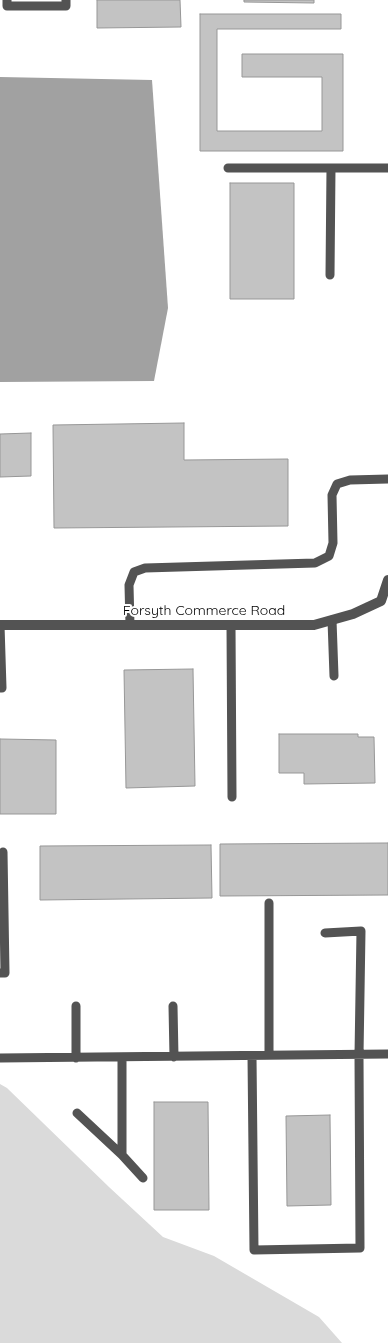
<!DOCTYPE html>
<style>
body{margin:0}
canvas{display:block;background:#fff}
</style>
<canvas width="388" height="1343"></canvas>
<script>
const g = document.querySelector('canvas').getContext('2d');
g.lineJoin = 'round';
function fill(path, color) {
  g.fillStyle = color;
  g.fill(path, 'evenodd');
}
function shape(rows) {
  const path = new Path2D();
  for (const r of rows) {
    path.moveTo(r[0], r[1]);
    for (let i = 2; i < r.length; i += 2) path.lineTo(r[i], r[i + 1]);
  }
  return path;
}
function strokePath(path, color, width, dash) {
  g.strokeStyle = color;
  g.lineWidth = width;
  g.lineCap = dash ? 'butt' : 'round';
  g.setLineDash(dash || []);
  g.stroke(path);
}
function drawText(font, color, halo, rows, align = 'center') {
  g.font = font + ' Quicksand,sans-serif';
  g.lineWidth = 4;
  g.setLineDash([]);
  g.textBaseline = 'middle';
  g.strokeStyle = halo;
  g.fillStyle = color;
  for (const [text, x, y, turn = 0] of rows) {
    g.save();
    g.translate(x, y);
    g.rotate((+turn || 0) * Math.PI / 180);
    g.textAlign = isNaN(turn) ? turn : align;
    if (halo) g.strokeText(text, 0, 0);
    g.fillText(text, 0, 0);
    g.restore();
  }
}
fill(shape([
 [0,1084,7,1088,109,1187,163,1237,214,1256,319,1317,342,1343,0,1343]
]), '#dadada');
fill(shape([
 [0,77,152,80,168,308,154,381,0,382]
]), '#a1a1a1');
const building = shape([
 [97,0,180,0,181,27,97,28,97,0],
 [244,0,314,0,314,3,244,2,244,0],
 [200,14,341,14,341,29,217,29,217,131,322,131,322,77,242,77,242,54,343,54,343,151,200,151,200,14],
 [230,183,294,183,294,299,230,299,230,183],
 [184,423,184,460,288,459,288,526,54,528,53,425,184,423],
 [31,433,31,476,0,477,0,434,31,433],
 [193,669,195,786,126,788,124,670,193,669],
 [279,734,358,734,358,737,374,737,375,783,304,784,304,773,279,773,279,734],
 [0,739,56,740,56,814,0,814,0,739],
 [388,843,388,895,220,896,220,844,388,843],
 [211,845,212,898,40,900,40,846,211,845],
 [154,1102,208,1102,209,1210,154,1210,154,1102],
 [330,1115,331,1205,287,1206,286,1116,330,1115]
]);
fill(building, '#c3c3c3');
strokePath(building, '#979797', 1);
strokePath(shape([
 [7,0,7,6,66,6,66,0],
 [228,168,388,168],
 [330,275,331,168],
 [332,620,334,676],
 [130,625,129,585,134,572,145,568,315,563,329,556,333,543,332,495,337,484,350,480,388,479],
 [231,625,232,797],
 [0,688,2,688,0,625],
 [269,903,269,1055],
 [0,973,5,973,3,852],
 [76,1006,76,1058],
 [173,1006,174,1057],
 [252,1056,254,1250,360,1248,359,1055,361,931,325,933],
 [0,1058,388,1054],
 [77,1113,122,1155,122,1058],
 [122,1155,143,1178]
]), '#535353', 9);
strokePath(shape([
 [0,625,314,625,353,614,381,601,388,580]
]), '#535353', 10);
drawText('14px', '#000', '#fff', [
 ["Forsyth Commerce Road",204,611]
]);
</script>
